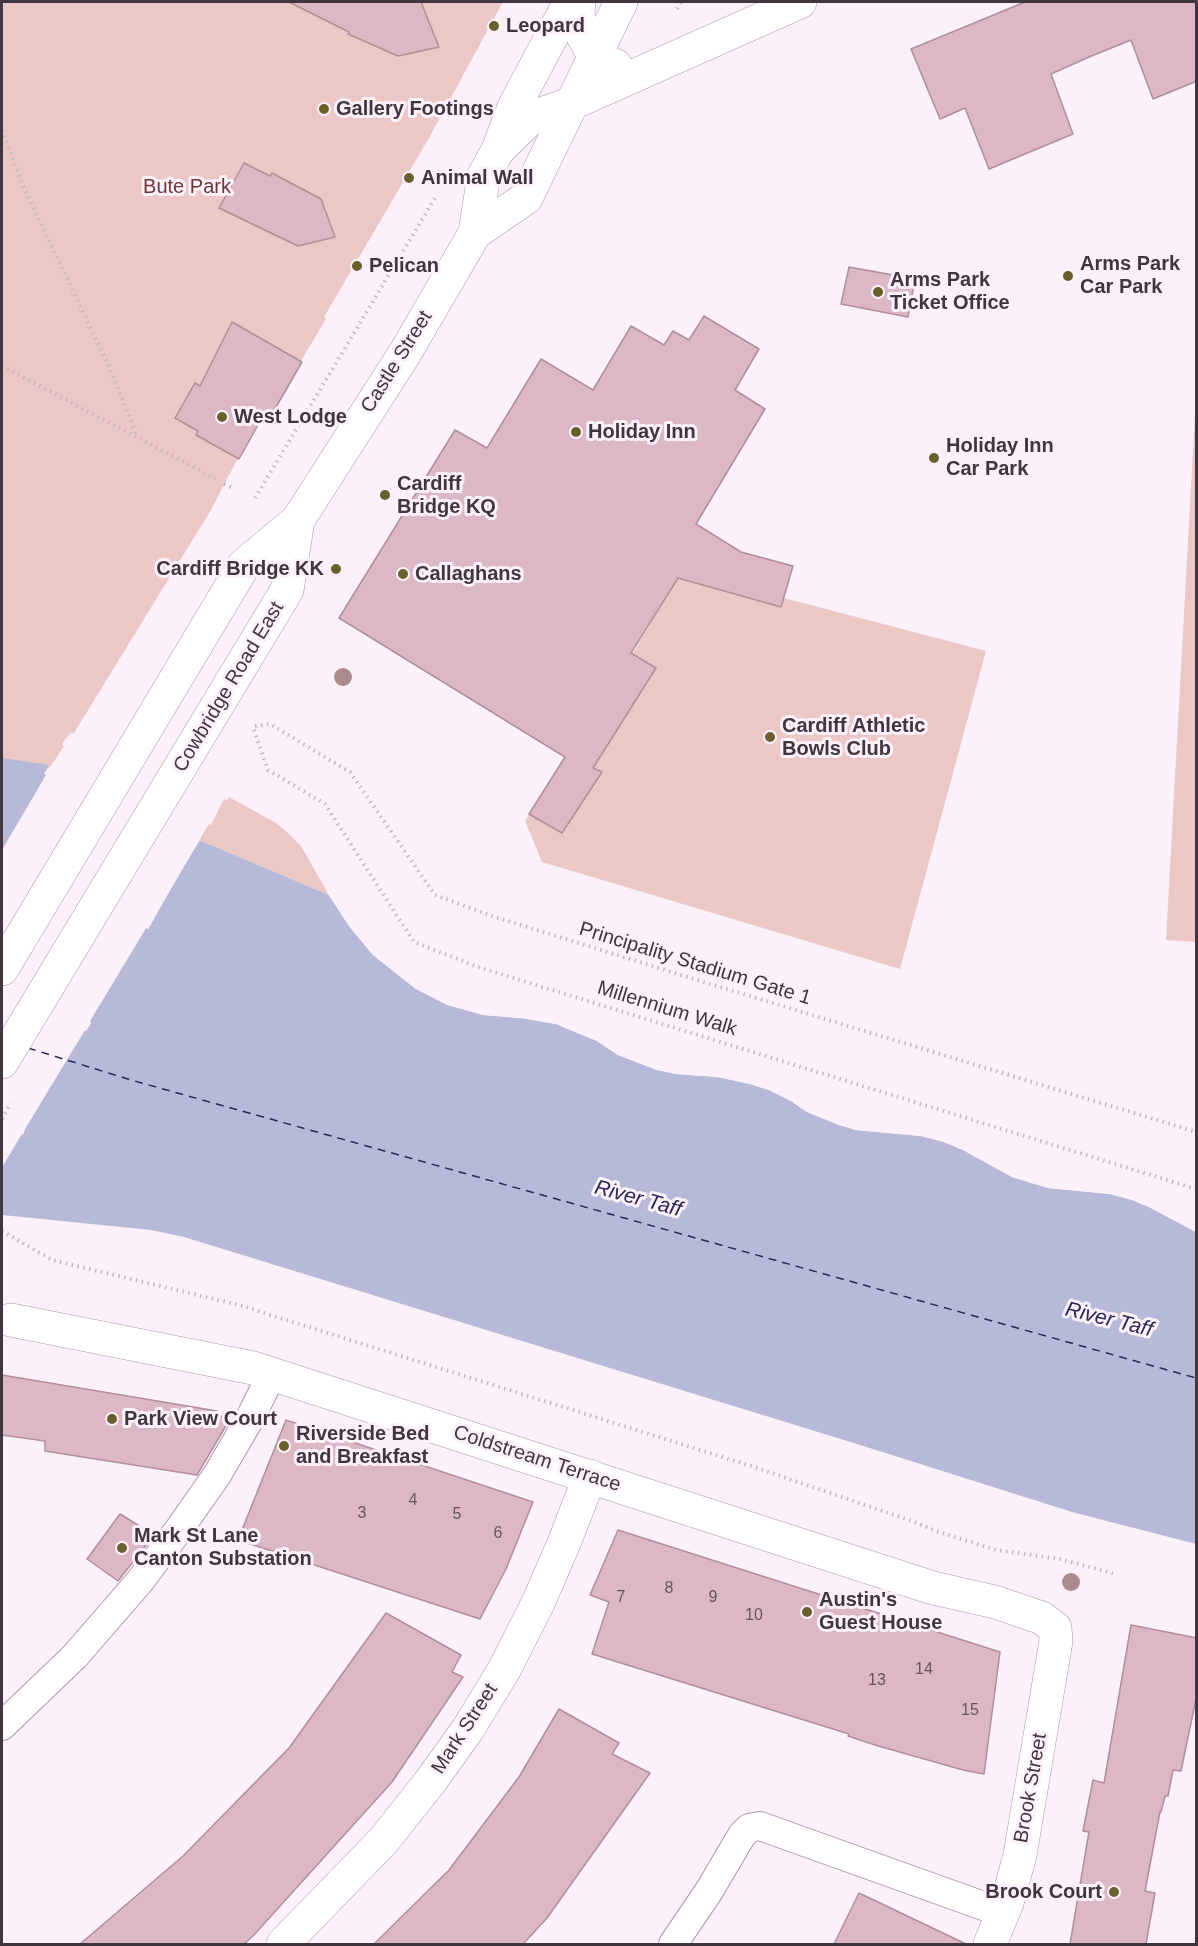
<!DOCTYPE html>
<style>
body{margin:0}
#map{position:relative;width:1198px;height:1946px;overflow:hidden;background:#fcf1fa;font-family:Helvetica,sans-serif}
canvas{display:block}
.frame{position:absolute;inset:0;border:3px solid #40363f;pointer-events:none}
</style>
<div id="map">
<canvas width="1198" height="1946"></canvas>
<div class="frame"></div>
</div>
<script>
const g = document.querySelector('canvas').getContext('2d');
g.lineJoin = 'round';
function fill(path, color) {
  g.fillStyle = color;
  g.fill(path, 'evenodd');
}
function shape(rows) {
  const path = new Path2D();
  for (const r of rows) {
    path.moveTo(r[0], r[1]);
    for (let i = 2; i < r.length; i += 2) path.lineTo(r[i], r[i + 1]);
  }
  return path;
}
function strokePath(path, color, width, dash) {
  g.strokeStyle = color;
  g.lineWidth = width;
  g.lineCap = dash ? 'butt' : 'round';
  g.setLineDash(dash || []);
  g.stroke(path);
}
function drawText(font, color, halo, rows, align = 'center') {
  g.font = font + ' Helvetica,sans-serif';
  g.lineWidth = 6;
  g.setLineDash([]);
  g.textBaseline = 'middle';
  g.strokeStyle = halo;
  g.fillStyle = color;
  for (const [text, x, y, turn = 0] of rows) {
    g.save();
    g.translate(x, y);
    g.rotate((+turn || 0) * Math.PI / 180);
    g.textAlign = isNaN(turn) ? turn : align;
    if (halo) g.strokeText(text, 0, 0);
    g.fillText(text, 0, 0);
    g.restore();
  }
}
fill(shape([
 [2,2,503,2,429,138,324,317,326,319,301,361,302,363,283,397,270,415,260,422,242,455,240,454,211,510,74,733,70,733,62,744,64,746,51,766,2,807],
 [1196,396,1196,942,1166,940],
 [700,541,793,566,784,598,986,651,900,969,542,862,525,821,630,652,633,653],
 [229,797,276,823,287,832,301,846,329,895,199,840,209,824,211,825,224,799,228,800]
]), '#ebc8c6');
fill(shape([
 [2,758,49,765,44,774,46,775,2,850],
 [199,840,329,895,349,926,373,955,416,989,447,1005,483,1015,521,1018,556,1024,597,1041,618,1055,657,1070,676,1074,718,1077,750,1084,769,1090,791,1101,807,1112,839,1125,856,1130,921,1136,944,1142,963,1150,1012,1177,1048,1188,1110,1194,1132,1200,1149,1207,1196,1232,1196,1544,1072,1512,857,1444,184,1237,151,1230,2,1215,2,1167,85,1030,86,1031,91,1023,89,1022,146,928,148,929]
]), '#b6bad8');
fill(shape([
 [199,837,201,838,153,918,154,919,148,929,146,928,90,1021,91,1023,86,1031,84,1031,27,1124,23,1135,21,1134,2,1167,2,1161,22,1131,24,1123,85,1027,87,1020,144,926,147,925,150,917],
 [326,891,331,893,351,924,375,953,417,986,449,1002,483,1012,521,1015,557,1021,598,1038,620,1052,658,1067,751,1081,793,1098,824,1116,857,1128,921,1133,944,1140,964,1148,1013,1175,1049,1185,1110,1191,1133,1197,1167,1212,1196,1229,1196,1232,1149,1207,1132,1200,1110,1194,1048,1188,1012,1177,963,1150,944,1142,921,1136,856,1130,839,1125,807,1112,791,1101,769,1090,750,1084,718,1077,676,1074,657,1070,618,1055,597,1041,556,1024,521,1018,483,1015,447,1004,416,989,373,955,349,926]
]), '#fcf1fa');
strokePath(shape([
 [28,1048,131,1080,1196,1378]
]), '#282a53', 1.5, [8, 6]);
const building = shape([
 [289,2,421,2,439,47,398,56,348,34,349,32,289,2],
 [1025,2,1197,2,1197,81,1153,99,1131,40,1089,57,1051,74,1073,134,989,169,965,108,940,119,911,49,1025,2],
 [244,163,270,176,272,173,321,199,335,237,298,246,219,208,244,163],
 [849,267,915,279,908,317,841,304,849,267],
 [704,316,759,349,735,390,765,409,696,524,741,552,793,566,781,607,678,578,631,653,656,668,593,768,602,772,562,833,529,814,565,757,339,618,455,430,487,448,541,359,593,390,631,326,664,345,673,331,689,340,704,316],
 [232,322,302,362,276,407,258,425,239,459,196,435,198,431,175,418,195,383,200,386,232,322],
 [2,1375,217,1411,227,1424,197,1475,45,1451,45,1441,2,1435,2,1375],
 [286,1420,533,1502,506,1569,480,1619,238,1540,286,1420],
 [120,1514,154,1535,118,1581,87,1559,120,1514],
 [618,1530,1000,1652,984,1774,963,1770,875,1745,848,1736,849,1734,592,1654,609,1602,590,1595,618,1530],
 [386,1613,461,1655,452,1672,463,1677,392,1782,253,1936,244,1944,80,1944,183,1856,289,1748,386,1613],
 [1131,1625,1197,1638,1197,1694,1181,1771,1173,1770,1168,1796,1165,1796,1161,1812,1160,1812,1145,1891,1155,1893,1146,1944,1070,1944,1089,1832,1083,1831,1093,1780,1104,1783,1131,1625],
 [559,1709,619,1743,612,1754,650,1773,547,1918,523,1944,374,1944,449,1870,519,1777,559,1709],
 [859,1893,966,1944,834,1944,859,1893]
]);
fill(building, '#dcb8c4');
strokePath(building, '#b08f9a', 1.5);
const service = shape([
 [2,1726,75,1656,140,1581,177,1532,217,1475,249,1420,272,1374],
 [673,1944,709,1891,742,1835,749,1828,760,1826,1003,1913]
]);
const minor = shape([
 [579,2,578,14,583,36,595,57,616,66],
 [498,150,532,117,573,103,800,2],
 [11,1320,253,1368,933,1588,995,1602,1042,1618,1055,1628,1056,1641,1020,1855,1007,1903,990,1944],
 [283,1944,384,1840,430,1782,468,1729,504,1670,538,1603,564,1543,590,1476]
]);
const primary = shape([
 [475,233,526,198,621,2],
 [2,969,244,565,298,520,405,353,475,233,484,175,498,150,514,107,570,2],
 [2,1062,287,590,298,520]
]);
strokePath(service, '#ad94a9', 30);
strokePath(minor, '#ad94a9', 34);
strokePath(primary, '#ad94a9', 34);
strokePath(shape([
 [677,9,681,2],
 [2,130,23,186,108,364,137,436],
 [2,366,218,480],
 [224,484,235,489],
 [255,498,435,198],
 [255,726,270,724,350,772,435,895,492,916,681,975,1196,1132],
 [254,730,268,770,325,804,414,942,478,967,1196,1189],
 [2,1119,11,1103],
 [2,1231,52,1260,243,1306,280,1318,751,1466,912,1521,936,1531,996,1550,1060,1559,1116,1574]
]), '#c3b8c1', 4, [1.5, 4.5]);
strokePath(service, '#fff', 28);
strokePath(minor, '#fff', 33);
strokePath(primary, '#fff', 33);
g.fillStyle = '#ac8b8e';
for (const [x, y] of [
 [343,677],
 [1071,1582]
]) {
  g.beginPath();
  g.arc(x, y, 9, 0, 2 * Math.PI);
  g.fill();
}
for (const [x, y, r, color] of [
 [494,26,6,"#6a602d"],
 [324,109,6,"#6a602d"],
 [409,178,6,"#6a602d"],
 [357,266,6,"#6a602d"],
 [1068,276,6,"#6a602d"],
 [878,292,6,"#6a602d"],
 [222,417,6,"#6a602d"],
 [576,432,6,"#6a602d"],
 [934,458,6,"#6a602d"],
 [385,495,6,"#6a602d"],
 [336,569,6,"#6a602d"],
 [403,574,6,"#6a602d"],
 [770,737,6,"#6a602d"],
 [112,1419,6,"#6a602d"],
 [284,1446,6,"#6a602d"],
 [122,1548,6,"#6a602d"],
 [807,1612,6,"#6a602d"],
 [1114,1892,6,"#6a602d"]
]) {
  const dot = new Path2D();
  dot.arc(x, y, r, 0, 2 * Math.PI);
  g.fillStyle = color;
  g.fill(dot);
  strokePath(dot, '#fcf1fa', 2);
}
drawText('16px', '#675660', null, [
 ["4",413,1501],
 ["3",362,1514],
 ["5",457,1515],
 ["6",498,1534],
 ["8",669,1589],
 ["7",621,1598],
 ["9",713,1598],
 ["10",754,1616],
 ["14",924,1670],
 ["13",877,1681],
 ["15",970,1711]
]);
drawText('bold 20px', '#40363f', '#fcf1fa', [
 ["Leopard",506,26],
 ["Gallery Footings",336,109],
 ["Animal Wall",421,178],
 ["Arms Park",1080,264],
 ["Car Park",1080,287],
 ["Pelican",369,266],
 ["Arms Park",890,280],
 ["Ticket Office",890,303],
 ["West Lodge",234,417],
 ["Holiday Inn",588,432],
 ["Holiday Inn",946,446],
 ["Car Park",946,469],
 ["Cardiff",397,484],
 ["Bridge KQ",397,507],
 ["Cardiff Bridge KK",324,569,"right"],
 ["Callaghans",415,574],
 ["Cardiff Athletic",782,726],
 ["Bowls Club",782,749],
 ["Park View Court",124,1419],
 ["Riverside Bed",296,1434],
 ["and Breakfast",296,1457],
 ["Mark St Lane",134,1536],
 ["Canton Substation",134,1559],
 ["Austin's",819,1600],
 ["Guest House",819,1623],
 ["Brook Court",1102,1892,"right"]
], 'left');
drawText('20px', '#6b3736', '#fcf1fa', [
 ["Bute Park",187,187]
]);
drawText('20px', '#40363f', '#fcf1fa', [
 ["Castle Street",397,362,-58],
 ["Cowbridge Road East",229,687,-59],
 ["Principality Stadium Gate 1",695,964,17],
 ["Millennium Walk",667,1009,17],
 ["Coldstream Terrace",537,1459,18],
 ["Mark Street",465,1729,-57],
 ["Brook Street",1031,1788,-80]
]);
drawText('italic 21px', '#282a53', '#fcf1fa', [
 ["River Taff",638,1199,15],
 ["River Taff",1109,1320,14]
]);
</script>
